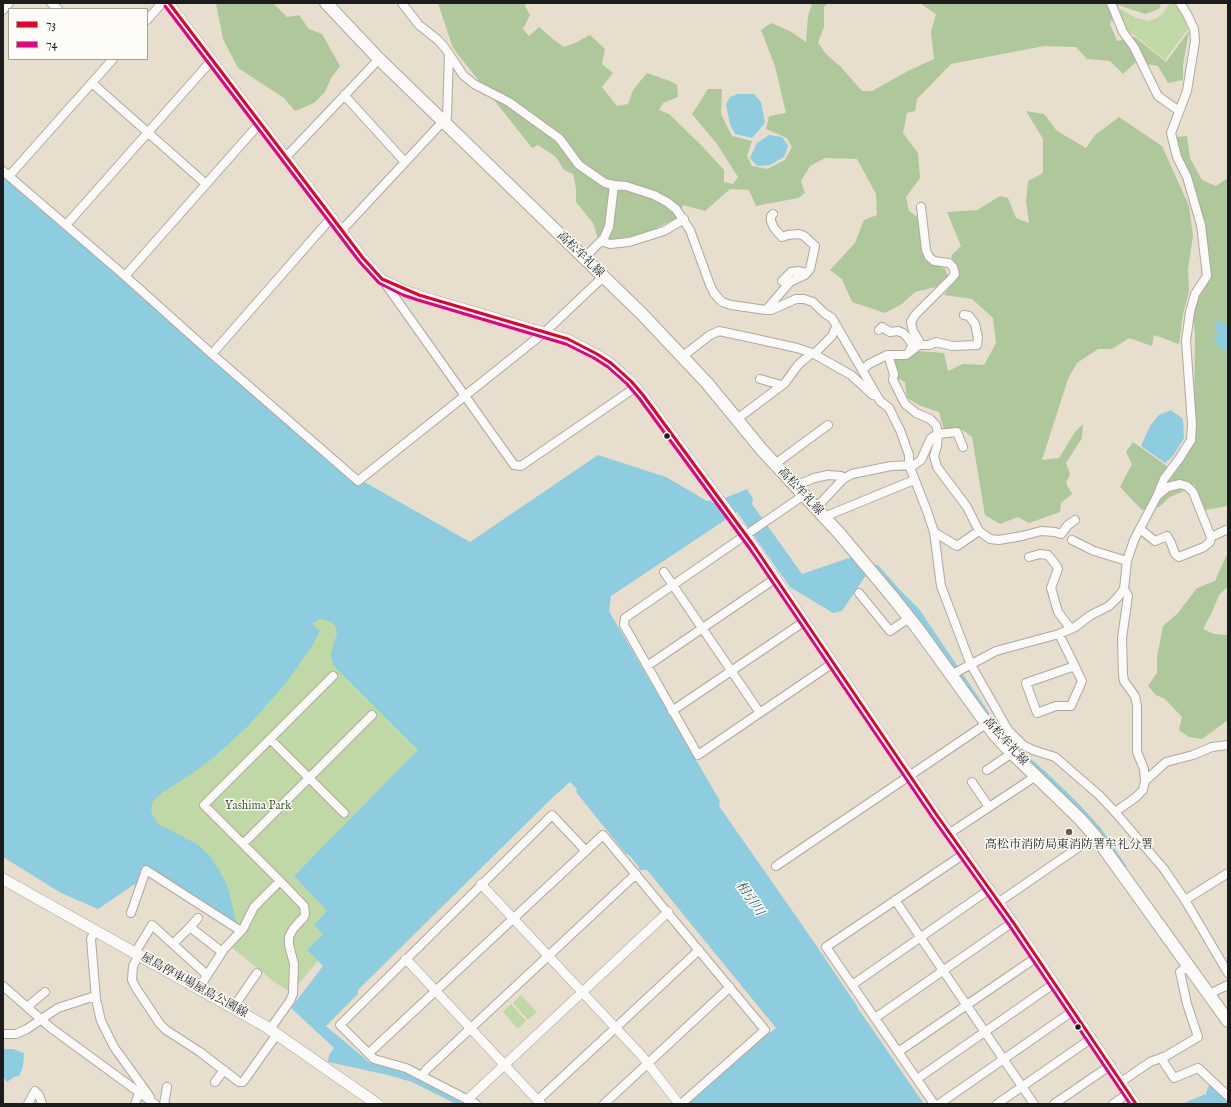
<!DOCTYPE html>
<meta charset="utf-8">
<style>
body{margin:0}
#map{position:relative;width:1231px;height:1107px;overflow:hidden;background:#e8dece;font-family:"IM FELL English",serif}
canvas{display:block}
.frame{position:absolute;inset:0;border:4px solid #1c1c1c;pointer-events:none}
.legend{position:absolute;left:8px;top:8px;width:140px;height:52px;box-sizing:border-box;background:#fdfcf7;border:1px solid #a3a29f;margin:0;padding:5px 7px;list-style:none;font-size:12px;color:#1c1c1c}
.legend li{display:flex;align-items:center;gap:8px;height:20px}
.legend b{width:20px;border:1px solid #a3a29f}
</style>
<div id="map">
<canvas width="1231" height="1107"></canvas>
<div class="frame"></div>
<ul class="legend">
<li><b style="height:5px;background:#e4002b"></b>73</li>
<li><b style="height:5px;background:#e5007d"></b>74</li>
</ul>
</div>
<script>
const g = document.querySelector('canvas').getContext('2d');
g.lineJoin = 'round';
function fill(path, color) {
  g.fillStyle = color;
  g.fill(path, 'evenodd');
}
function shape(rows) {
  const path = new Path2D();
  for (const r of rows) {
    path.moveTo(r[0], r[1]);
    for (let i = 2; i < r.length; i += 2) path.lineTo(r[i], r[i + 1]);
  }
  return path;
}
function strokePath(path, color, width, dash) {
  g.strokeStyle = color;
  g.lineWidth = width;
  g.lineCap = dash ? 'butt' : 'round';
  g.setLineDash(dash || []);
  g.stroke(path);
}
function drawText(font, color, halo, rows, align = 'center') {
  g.font = font + ' "IM FELL English","Noto Serif JP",serif';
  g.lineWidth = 3;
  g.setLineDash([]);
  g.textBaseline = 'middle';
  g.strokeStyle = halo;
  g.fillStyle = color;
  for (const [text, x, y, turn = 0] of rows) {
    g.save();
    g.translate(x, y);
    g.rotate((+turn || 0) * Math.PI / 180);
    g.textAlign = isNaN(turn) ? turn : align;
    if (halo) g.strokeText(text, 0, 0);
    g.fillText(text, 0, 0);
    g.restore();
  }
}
fill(shape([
 [1170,3,1174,3,1182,15,1188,29,1165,60,1133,34,1125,32,1116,11,1121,9,1136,18,1148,21,1157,18,1163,13],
 [324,618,334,623,420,750,294,876,327,911,323,934,307,950,318,961,291,993,273,981,230,946,240,929,156,834,146,801,311,623],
 [521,995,537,1012,528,1020,513,1003],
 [511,1004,526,1021,518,1029,503,1012]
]), '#c0d8a5');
fill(shape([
 [216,3,273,3,287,17,299,15,309,29,322,34,340,66,331,78,325,92,314,103,295,111,284,98,238,68,223,39],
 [438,3,525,3,525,6,530,15,523,29,529,36,539,27,554,40,564,47,575,43,590,35,605,49,602,64,613,73,602,87,617,106,628,104,633,90,647,73,670,81,677,85,678,97,663,103,659,110,669,114,702,146,724,170,724,182,733,184,738,177,717,144,692,114,708,89,722,89,721,114,732,136,752,141,747,156,752,166,767,169,785,160,792,147,787,138,766,129,769,116,786,113,775,66,761,30,771,23,790,31,806,42,808,16,812,4,814,3,828,3,824,7,824,27,818,43,827,55,841,67,862,91,872,91,908,71,934,59,931,32,936,14,920,3,1161,3,1159,9,1145,14,1118,5,1110,24,1117,41,1135,37,1166,62,1189,31,1183,65,1183,80,1168,83,1158,66,1136,62,1123,74,1110,61,1087,59,1076,47,1044,46,951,64,917,99,915,111,907,113,903,133,918,153,920,178,906,197,909,211,919,218,926,258,945,269,948,276,936,287,915,292,902,304,885,313,852,302,842,279,830,270,855,243,864,220,877,215,876,194,857,159,825,158,810,166,801,181,805,193,798,198,756,206,749,190,730,189,705,211,683,205,677,218,644,234,611,240,598,238,593,223,576,202,576,188,573,174,564,170,556,157,538,145,532,148,453,48],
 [1026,111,1044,114,1057,131,1086,148,1095,135,1119,117,1162,146,1189,206,1193,236,1188,269,1189,291,1183,314,1179,344,1154,335,1152,346,1129,338,1112,349,1098,349,1077,363,1068,379,1042,460,1059,458,1075,432,1083,424,1082,438,1066,463,1070,474,1066,483,1072,494,1061,503,1060,512,1029,523,1018,517,1000,524,985,515,972,437,960,428,944,430,939,412,921,406,907,398,905,382,896,378,893,358,918,351,944,353,948,371,963,364,984,365,996,343,993,318,972,299,944,295,955,278,956,267,951,256,961,246,947,212,977,210,1000,196,1008,198,1016,218,1029,223,1026,201,1028,181,1043,173,1043,139],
 [1187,136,1190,158,1202,180,1216,186,1228,178,1228,506,1205,510,1194,484,1184,491,1170,497,1159,507,1142,510,1120,487,1132,464,1126,452,1133,442,1174,471,1190,450,1195,435,1194,415,1195,334,1193,316,1199,296,1210,280,1205,227,1181,157,1177,137],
 [1228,552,1228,586,1219,595,1212,612,1203,629,1214,634,1227,635,1228,634,1228,720,1202,739,1189,737,1179,730,1182,717,1165,699,1156,695,1148,686,1157,673,1157,657,1163,626,1178,613,1197,588,1215,581]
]), '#aec79b');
fill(shape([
 [738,94,754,94,761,102,765,123,752,138,735,134,730,124,726,105,730,97],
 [769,135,782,137,788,146,784,157,770,165,757,166,750,158,757,143],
 [3,172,358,486,364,482,368,484,470,542,598,455,666,477,707,501,710,500,713,503,747,489,753,499,752,504,802,574,852,557,857,563,878,565,901,591,919,609,998,726,1017,747,1046,772,1078,803,1100,827,1127,867,1124,869,1013,751,955,674,921,622,879,576,866,575,842,611,833,613,790,587,737,512,611,596,609,611,720,801,719,806,814,942,857,1006,857,1007,924,1104,781,1104,770,1103,688,1104,758,1041,768,1031,770,1033,776,1028,647,870,640,870,639,869,639,867,629,855,626,854,576,792,577,789,570,782,550,800,358,990,358,994,326,1026,369,1062,407,1073,466,1104,456,1104,412,1082,388,1075,328,1062,329,1055,334,1048,333,1047,291,1008,323,966,307,950,323,934,314,925,327,911,294,876,418,750,334,666,331,658,331,653,337,633,336,627,331,622,326,620,320,619,312,624,320,631,312,646,286,683,248,726,213,758,190,775,163,792,153,801,151,808,152,814,158,824,197,844,210,856,223,877,228,888,237,924,147,867,128,911,136,885,135,884,98,909,61,893,3,857],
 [1221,319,1222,324,1228,325,1228,350,1221,350,1213,339,1218,335,1215,328,1217,321],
 [1171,410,1183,419,1184,438,1173,456,1165,463,1141,446,1150,426,1159,415],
 [5,1049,13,1049,24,1053,23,1067,19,1076,14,1077,7,1082,3,1076,3,1051],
 [1210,1085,1214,1085,1228,1099,1228,1104,1181,1104,1206,1094,1208,1087]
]), '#8eccdf');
const minor = shape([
 [51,3,58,9],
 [402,3,419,25,438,40,445,48,463,75,474,84,509,102,549,131,559,138,579,165,605,183,614,185,626,186,654,195,667,202,676,209,690,230,710,285,714,293,722,302,731,305,766,310,771,310,796,299,804,299,813,302,824,313,832,318,880,401,889,408,900,430,909,455,909,465,927,511,934,532,941,586,971,665,1008,730,1023,745,1033,750,1055,757,1099,795,1115,812,1164,869,1185,900,1228,973],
 [1111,3,1123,32,1134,47,1158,96,1179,111],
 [3,10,9,3],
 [147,20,162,3],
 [92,83,206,184],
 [344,95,405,162],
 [286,157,379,59],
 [3,171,125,276,260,123],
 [9,176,113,59],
 [66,225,212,60],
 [342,230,447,117,449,54],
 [601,241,610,244,629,242,664,231,684,219],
 [584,258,604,238,609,227,614,185],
 [125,276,212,354,332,217],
 [382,279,514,465,521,466,636,387],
 [782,281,791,272,799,271,806,273],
 [766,310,790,282,805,275,810,269,815,246,804,236,799,234,788,235,782,237,774,228,771,221,771,216,773,214],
 [879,330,882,327,890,332,898,331,903,333,907,337,911,342,912,346,909,352],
 [919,345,929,345,936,342,952,346,977,345,978,338,975,324,969,316,964,315],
 [212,354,358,481,545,332,603,277],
 [814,354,832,336,836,327],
 [888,355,894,374,893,380,905,404,916,413,930,419,936,425,938,434,937,446,934,456,937,467,967,507,979,531,990,539,999,540,1022,536,1041,531,1055,532,1061,534,1068,525,1075,520],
 [683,356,710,335,719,331,752,338,797,348,812,353],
 [862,370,869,364,887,355,906,355,919,345,919,341,913,331,911,322,915,315,951,279,955,274,953,267,949,263,934,261,929,257,926,250,921,207],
 [760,379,781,385],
 [737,419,785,383,798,365,812,353,851,375,873,395],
 [775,464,828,425],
 [796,486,814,478,828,475,841,476,844,478],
 [804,495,625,618,624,625,698,755,833,663],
 [1157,496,1164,479,1179,459,1191,440,1192,424,1186,341,1190,312,1195,294,1207,276,1201,225,1187,177,1177,157,1171,133,1187,91,1195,41,1194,29,1187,14,1180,3],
 [816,508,843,479,852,474,891,466,914,465,921,460,931,438,938,434,957,432,963,447],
 [824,517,914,480],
 [1140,529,1155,541,1167,536,1171,543,1175,554,1179,557,1204,547,1210,542,1211,537],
 [934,532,957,546,979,531],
 [1072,540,1094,551,1127,561],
 [1029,557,1040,554,1048,555,1056,565,1058,569,1051,588,1058,612,1071,629],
 [664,572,760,713],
 [859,593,890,631,909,618],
 [1059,634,1082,681,1071,706,1056,706,1037,713,1026,683,1075,666],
 [647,666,776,578],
 [951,675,996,651,1059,634,1075,627,1091,615,1109,606,1118,597,1124,589,1127,561,1134,540,1157,496,1168,487,1180,484,1187,486,1193,492,1211,537,1228,529],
 [672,711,805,621],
 [270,739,344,813],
 [987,770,1012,753],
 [1145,781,1166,762,1193,755,1212,747,1228,745],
 [972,782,989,807],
 [1115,812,1135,798,1143,790,1145,781,1144,769,1137,752,1137,706,1135,696,1124,681,1123,675,1122,638,1128,596,1124,589],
 [950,833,1036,776],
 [243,844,372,715],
 [776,866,986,724],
 [895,900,1034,1104],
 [1185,900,1228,873],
 [999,902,1095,836],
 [131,913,146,870,241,931],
 [190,927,198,918],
 [95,930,91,939,96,999,101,1021,114,1047,150,1097],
 [173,944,190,927,222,952],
 [135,953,152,925,207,975],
 [139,955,133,966,132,980,136,988,160,1024,166,1030,200,1052,239,1082,243,1082,277,1034],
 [852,985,990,889],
 [3,986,51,1028,155,1104],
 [199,988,224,949,243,929,254,907,280,881,204,805,333,676],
 [1209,994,1228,985],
 [27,1007,45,992],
 [233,1008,257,973],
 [875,1018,1013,922],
 [270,1029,290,1001,293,994,294,964,289,945,289,937,293,929,304,917,305,914,304,906,280,881],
 [3,1034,16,1034,27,1029,58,1008,95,996],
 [898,1052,1037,957],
 [369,1053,603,835,765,1030,681,1104],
 [1161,1058,1174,1078,1198,1068,1228,1096],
 [422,1076,426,1070,636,874],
 [917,1079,1055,983],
 [215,1082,224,1070],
 [1121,1082,1150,1062,1166,1056,1198,1037,1187,1004,1180,972,1188,966],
 [538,1100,699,950],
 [28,1104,35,1091,39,1095,42,1104],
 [135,1104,139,1093],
 [164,1104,167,1087],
 [476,1104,406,1068,374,1059,340,1025,552,815,586,851],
 [604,1104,730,987],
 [934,1104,826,947,964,854],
 [939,1104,1073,1011],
 [997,1104,1092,1038],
 [1054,1104,1111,1065],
 [1113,1104,1129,1093]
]);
const tertiary = shape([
 [169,3,363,258,382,279,405,290,419,295,568,339,597,354,611,363,631,381,643,395,754,546,936,814,1013,922,1136,1104],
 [481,884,642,1056,679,1104],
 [406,959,541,1104],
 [468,1099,668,912]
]);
const secondary = shape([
 [3,879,265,1026,377,1104]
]);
const primary = shape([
 [326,3,379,59,642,314,707,383,762,450,839,533,891,595,918,629,994,734,1012,753,1080,819,1095,836,1228,1021]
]);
strokePath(minor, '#afa89e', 10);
strokePath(tertiary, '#afa89e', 10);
strokePath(secondary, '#afa89e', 12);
strokePath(primary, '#afa89e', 14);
strokePath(minor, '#fcfaf8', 8);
strokePath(tertiary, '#fcfaf8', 9);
strokePath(secondary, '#fcfaf8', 11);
strokePath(primary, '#fcfaf8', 12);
strokePath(shape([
 [169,3,363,258,382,279,419,295,568,339,597,354,611,363,631,381,643,395,754,546,936,814,1013,922,1136,1104]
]), '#e4002b', 3);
strokePath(shape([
 [165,6,359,261,379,283,403,295,418,300,566,344,594,358,608,367,627,384,639,398,750,549,932,817,1009,925,1130,1104]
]), '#e5007d', 3);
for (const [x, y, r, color] of [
 [667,436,3.5,"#1c1c1c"],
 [1069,832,4,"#63605a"],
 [1078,1027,3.5,"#1c1c1c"]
]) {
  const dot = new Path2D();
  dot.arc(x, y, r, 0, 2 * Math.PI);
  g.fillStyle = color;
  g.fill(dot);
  strokePath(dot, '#fdfcf7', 1.5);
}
drawText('12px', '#1c1c1c', '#fdfcf7', [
 ["高松牟礼線",580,255,44],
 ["高松牟礼線",800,492,47],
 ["高松牟礼線",1005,742,48],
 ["屋島停車場屋島公園線",194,986,29]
]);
drawText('12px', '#4a5c40', '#fdfcf7', [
 ["Yashima Park",258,807]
]);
drawText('12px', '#1c1c1c', '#fdfcf7', [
 ["高松市消防局東消防署牟礼分署",1069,846]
]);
drawText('italic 13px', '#3a5f6d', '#fdfcf7', [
 ["相引川",749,899,55]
]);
</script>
